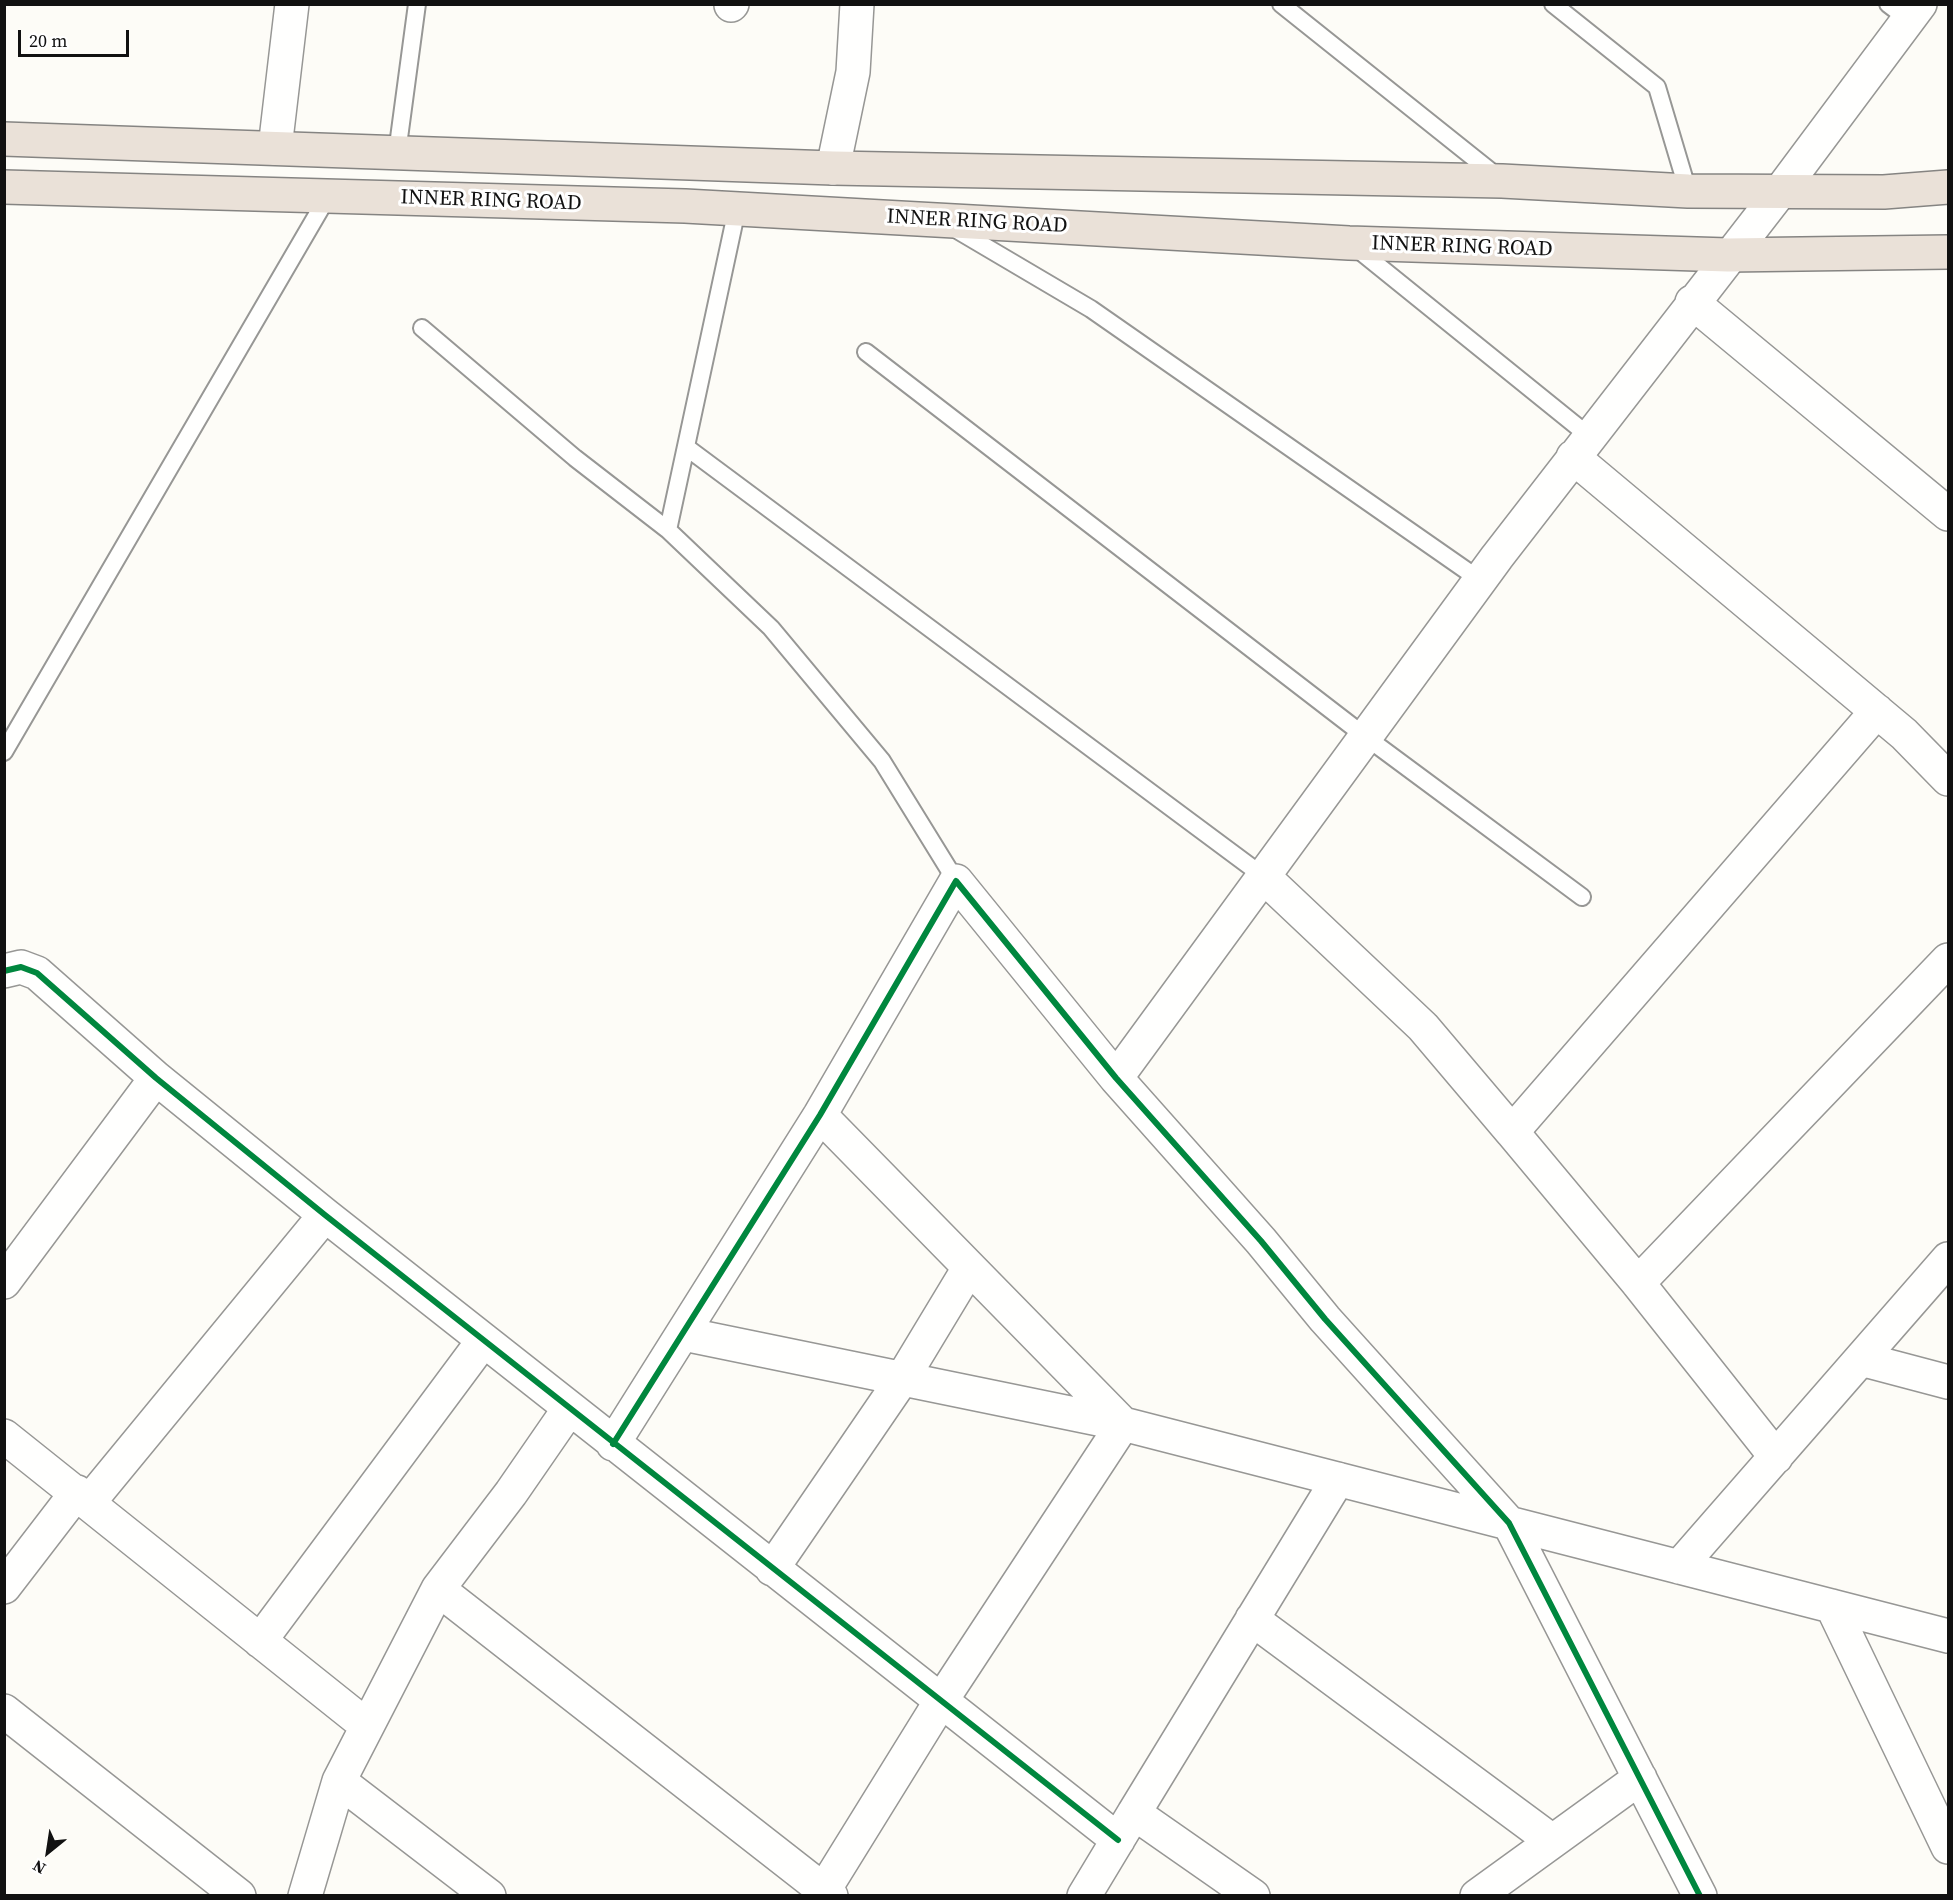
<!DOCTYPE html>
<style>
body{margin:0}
#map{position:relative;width:1953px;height:1900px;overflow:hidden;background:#fdfcf7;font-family:"Source Serif 4",serif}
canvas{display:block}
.frame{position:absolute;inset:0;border:6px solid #111;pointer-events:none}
.north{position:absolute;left:18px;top:1822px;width:60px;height:60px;-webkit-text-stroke:4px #fff;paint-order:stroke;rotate:210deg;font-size:16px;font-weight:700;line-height:24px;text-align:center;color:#111}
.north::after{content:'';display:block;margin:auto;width:21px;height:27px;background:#111;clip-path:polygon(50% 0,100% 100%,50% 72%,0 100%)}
.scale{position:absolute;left:18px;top:30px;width:111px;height:27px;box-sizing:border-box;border:3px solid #111;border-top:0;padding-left:8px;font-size:18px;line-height:21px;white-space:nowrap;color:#111;-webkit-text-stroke:4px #fff;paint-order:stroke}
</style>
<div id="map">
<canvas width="1953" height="1900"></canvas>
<div class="frame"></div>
<div class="north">N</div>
<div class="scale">20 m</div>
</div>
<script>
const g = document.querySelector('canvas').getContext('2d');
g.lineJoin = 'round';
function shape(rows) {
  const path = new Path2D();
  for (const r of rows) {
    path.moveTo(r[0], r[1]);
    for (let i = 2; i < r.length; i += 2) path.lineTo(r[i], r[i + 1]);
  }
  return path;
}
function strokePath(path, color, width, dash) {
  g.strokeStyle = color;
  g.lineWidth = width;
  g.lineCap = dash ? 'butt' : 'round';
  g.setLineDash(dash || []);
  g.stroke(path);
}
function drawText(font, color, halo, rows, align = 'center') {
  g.font = font + ' "Source Serif 4",serif';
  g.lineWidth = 6;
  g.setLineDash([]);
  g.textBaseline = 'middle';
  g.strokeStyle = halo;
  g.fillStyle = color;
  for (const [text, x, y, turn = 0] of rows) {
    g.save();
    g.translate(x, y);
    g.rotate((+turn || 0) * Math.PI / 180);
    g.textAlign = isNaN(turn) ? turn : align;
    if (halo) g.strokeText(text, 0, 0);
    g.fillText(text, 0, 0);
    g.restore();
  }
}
const lane = shape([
 [1281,4,1499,178],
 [1553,4,1657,87,1688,191],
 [1888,4,1909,20],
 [397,153,417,4],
 [952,227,1091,309,1480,580],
 [1355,247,1589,436],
 [422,328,575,458,668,530,771,628,882,761,956,881],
 [866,352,1366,737,1582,897],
 [686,447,1263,876],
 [668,530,737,209],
 [4,752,328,196]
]);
const street = shape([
 [731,5,732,4],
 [275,148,292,4],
 [833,168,853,72,857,4],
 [1692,302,1948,514],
 [1573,457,1904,734,1948,779],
 [1263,876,1423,1027,1512,1132],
 [4,971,21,967,37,973,156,1078,325,1215,1118,1840],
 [1116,1078,1497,557,1779,193,1920,4],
 [820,1115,1123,1424,941,1701,824,1890],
 [4,1282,156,1078],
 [1638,1283,1948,960],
 [684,1334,1123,1424,1948,1636],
 [1861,1359,1948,1382],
 [4,1436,367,1726],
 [613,1444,820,1115,956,881,1116,1078,1261,1241,1325,1319,1509,1523,1700,1896],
 [1776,1457,1638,1283,1512,1132,1877,711],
 [89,1502,325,1215],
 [1679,1567,1948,1259],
 [772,1569,902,1379,969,1268],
 [4,1587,77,1492],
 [438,1589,511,1493,569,1409],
 [1832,1606,1948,1847],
 [1252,1619,1552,1841],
 [260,1641,483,1341],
 [4,1711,239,1896],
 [339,1781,438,1589,831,1896],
 [1134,1813,1338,1479],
 [305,1896,339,1781,489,1896],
 [1084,1896,1134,1813,1253,1896],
 [1477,1896,1640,1778]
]);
const highway = shape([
 [4,139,833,168,1502,181,1688,191,1884,192,1948,187],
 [4,187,685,206,1349,243,1728,255,1948,252]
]);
strokePath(lane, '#979795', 20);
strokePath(street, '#979795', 36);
strokePath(highway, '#858482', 36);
strokePath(lane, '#fffffe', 16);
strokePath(street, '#fffffe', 33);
strokePath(highway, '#eae1d8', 33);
strokePath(shape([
 [4,971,21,967,37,973,156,1078,325,1215,1118,1840],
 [613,1444,820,1115,956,881,1116,1078,1261,1241,1325,1319,1509,1523,1700,1896]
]), '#00873e', 6);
drawText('21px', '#111', '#fff', [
 ["INNER RING ROAD",491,201,2],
 ["INNER RING ROAD",977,222,3],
 ["INNER RING ROAD",1462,247,2]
]);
</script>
